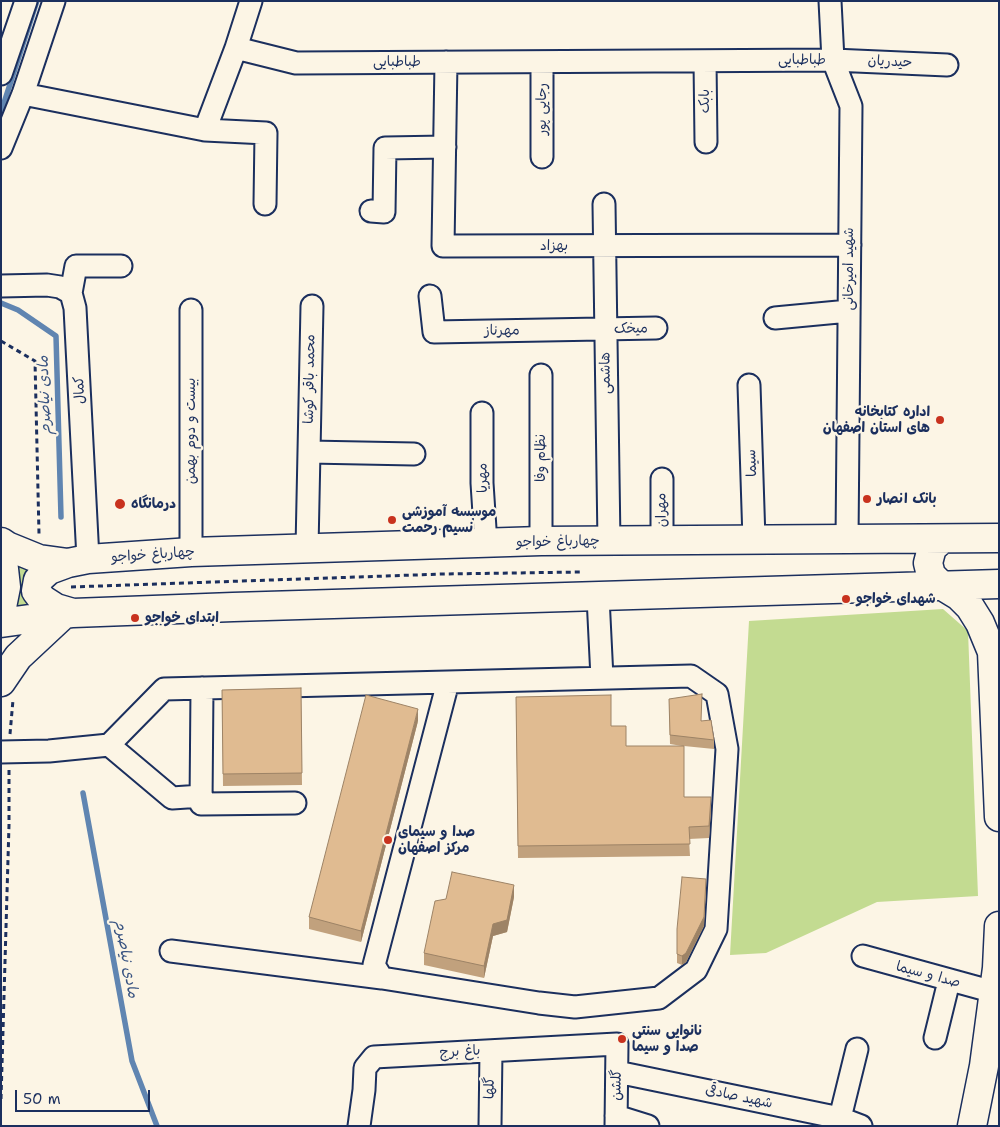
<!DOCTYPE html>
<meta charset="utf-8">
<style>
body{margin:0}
#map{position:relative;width:1000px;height:1127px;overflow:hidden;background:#fcf5e5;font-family:"Shantell Sans",sans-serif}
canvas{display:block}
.frame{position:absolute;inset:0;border:2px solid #1b2f5e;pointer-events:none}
.scale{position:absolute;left:15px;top:1090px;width:135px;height:22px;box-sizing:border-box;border:2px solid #1b2f5e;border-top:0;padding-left:6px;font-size:15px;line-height:18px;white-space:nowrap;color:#1b2f5e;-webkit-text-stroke:4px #fcf5e5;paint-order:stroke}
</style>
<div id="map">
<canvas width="1000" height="1127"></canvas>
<div class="frame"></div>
<div class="scale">50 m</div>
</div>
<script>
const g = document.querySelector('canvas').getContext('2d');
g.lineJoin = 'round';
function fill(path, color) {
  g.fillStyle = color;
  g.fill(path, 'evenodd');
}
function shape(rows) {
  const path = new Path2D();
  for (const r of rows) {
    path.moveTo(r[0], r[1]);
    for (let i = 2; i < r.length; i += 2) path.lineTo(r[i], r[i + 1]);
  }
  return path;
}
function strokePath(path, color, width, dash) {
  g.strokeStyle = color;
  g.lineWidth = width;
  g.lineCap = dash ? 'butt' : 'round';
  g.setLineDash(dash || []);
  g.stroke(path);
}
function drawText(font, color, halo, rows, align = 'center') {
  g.font = font + ' "Shantell Sans","Playpen Sans Arabic",sans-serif';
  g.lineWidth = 4.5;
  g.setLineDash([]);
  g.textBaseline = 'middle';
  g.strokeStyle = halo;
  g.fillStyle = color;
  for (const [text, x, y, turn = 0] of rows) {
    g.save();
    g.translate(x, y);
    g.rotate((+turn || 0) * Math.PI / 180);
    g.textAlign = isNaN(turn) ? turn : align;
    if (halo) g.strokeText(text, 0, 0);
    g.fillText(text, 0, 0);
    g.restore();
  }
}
fill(shape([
 [10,564,40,566,35,603,6,617],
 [943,609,968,631,978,896,877,902,766,953,730,955,749,621]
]), '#c3db91');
strokePath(shape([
 [1,112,37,1],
 [1,303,18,310,56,336,61,517],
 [83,793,132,1061,157,1126]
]), '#6085b1', 5.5);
const minor = shape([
 [830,1,833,60,851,106,847,540],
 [236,48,251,1],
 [705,61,706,142],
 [446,62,443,246,850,245],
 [542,62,542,157],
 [1,74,26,1],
 [23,94,205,130,236,48,296,63,833,60,947,65],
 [205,130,266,133,265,204],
 [1,148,23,94,54,1],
 [604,204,609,542],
 [371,211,384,212,385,148,445,147],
 [1,286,47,285,60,287,71,293,75,308,88,559],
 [71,293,76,266,121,266],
 [430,296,434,332,656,328],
 [191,310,191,552],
 [775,318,849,311],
 [541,375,541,541],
 [749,385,754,540],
 [482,413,482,483,486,544],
 [309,452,414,454],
 [662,479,662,541],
 [307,548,312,306],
 [598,597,602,678],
 [202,688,201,804,295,803],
 [109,745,172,798,202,796],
 [1,752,49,751,109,745,164,689,691,676,717,694,727,749,716,929,696,970,659,998,575,1007,539,1003,382,978,374,965,448,682],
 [171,951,382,978],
 [863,956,994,992],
 [935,1038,949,981],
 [617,1072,840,1118,861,1126],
 [616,1116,648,1126],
 [840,1118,857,1049],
 [359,1126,364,1090,365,1068,374,1057,617,1044,616,1126],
 [490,1126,491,1051]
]);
const major = shape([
 [942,539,932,548,928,563,931,575,941,585,959,596,970,607,980,623,992,652,999,817],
 [1,542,7,546,39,559,68,563,88,559,191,552,541,541,999,538],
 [1,558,4,569,6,587,1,612],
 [68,563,49,570,38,580,36,591,42,599,56,608,73,613],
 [1,623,73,613,233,607,999,584],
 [1,682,18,657,63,615],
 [972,1126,984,1066,997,968,999,926]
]);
strokePath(minor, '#1b2f5e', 25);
strokePath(major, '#1b2f5e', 31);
strokePath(shape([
 [1,341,35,361,39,534],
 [71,587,443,574,582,572],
 [10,734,13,700],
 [1,1099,9,825,9,770]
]), '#1b2f5e', 3, [5, 4]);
strokePath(minor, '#fcf5e5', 21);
strokePath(major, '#fcf5e5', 28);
fill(shape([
 [301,688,302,785,223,786,222,690],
 [516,697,611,726,626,746,682,746,670,744,669,699,702,721,714,740,714,749,684,746,684,797,711,809,709,838,689,839,690,856,518,858],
 [418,721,361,942,309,929,309,917],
 [706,889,704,926,686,962,682,965,677,963,677,929],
 [514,897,507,932,493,936,484,978,424,965,424,953]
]), '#c1a17d');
fill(shape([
 [418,709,418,721,361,942,361,931],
 [711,797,711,809,709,838,709,826],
 [706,879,704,926,686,962,682,965,682,956],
 [514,885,514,897,507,932,493,936,484,978,484,966,493,924]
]), '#9d8366');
const building = shape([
 [301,688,302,773,223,774,222,690,301,688],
 [702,694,701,721,711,720,714,740,670,735,669,699,702,694],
 [366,695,418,709,361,931,309,917,366,695],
 [611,695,611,726,626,726,626,746,684,746,684,797,711,797,709,826,689,827,690,844,518,846,516,697,611,695],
 [452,872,514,885,507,920,493,924,484,966,424,953,435,901,446,899,452,872],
 [682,877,706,879,704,917,686,953,682,956,677,954,677,929,682,877]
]);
fill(building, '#e0bb91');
strokePath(building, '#9d8366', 1);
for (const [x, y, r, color] of [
 [940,420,5,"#c8321e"],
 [867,499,5,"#c8321e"],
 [120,504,6,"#c8321e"],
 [392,520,5,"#c8321e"],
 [846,599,5,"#c8321e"],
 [135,618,5,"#c8321e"],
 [388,840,5,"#c8321e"],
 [622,1039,5,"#c8321e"]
]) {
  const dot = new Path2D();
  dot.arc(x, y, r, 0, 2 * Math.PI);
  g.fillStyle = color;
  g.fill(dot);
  strokePath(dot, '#fcf5e5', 2);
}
drawText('14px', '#1b2f5e', '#fcf5e5', [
 ["طباطبایی",802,60],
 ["طباطبایی",397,62],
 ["حیدریان",890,62,3],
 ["بابک",705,101,-90],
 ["رجایی پور",542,109,-90],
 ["بهزاد",554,246],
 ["شهید امیرخانی",849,269,-90],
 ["میخک",631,329,-1],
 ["مهرناز",502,331,-1],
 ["هاشمی",606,373,-91],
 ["محمد باقر کوشا",310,379,-89],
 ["کمال",80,390,-93],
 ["بیست و دوم بهمن",191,431,-90],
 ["نظام وفا",541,458,-90],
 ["سیما",752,463,-92],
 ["مهریا",483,478,-91],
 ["مهران",662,510,-91],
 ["چهارباغ خواجو",558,542,-1],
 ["چهارباغ خواجو",153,555,-4],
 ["صدا و سیما",928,975,15],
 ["باغ برج",460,1052,-3],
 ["گلشن",617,1085,-89],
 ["گلها",490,1088,-89],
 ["شهید صادقی",739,1097,12]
]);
drawText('bold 14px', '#1b2f5e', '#fcf5e5', [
 ["اداره کتابخانه",930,412,"right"],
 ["های استان اصفهان",930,428,"right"],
 ["بانک انصار",877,499],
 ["درمانگاه",131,504],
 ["موسسه آموزشی",402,512],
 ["نسیم رحمت",402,528],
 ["شهدای خواجو",856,599],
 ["ابتدای خواجو",145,618],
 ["صدا و سیمای",398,832],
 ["مرکز اصفهان",398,848],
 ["نانوایی سنتی",632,1031],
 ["صدا و سیما",632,1047]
], 'left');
drawText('italic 15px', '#385381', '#fcf5e5', [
 ["مادی نیاصرم",45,395,-92],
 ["مادی نیاصرم",126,959,80]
]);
</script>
